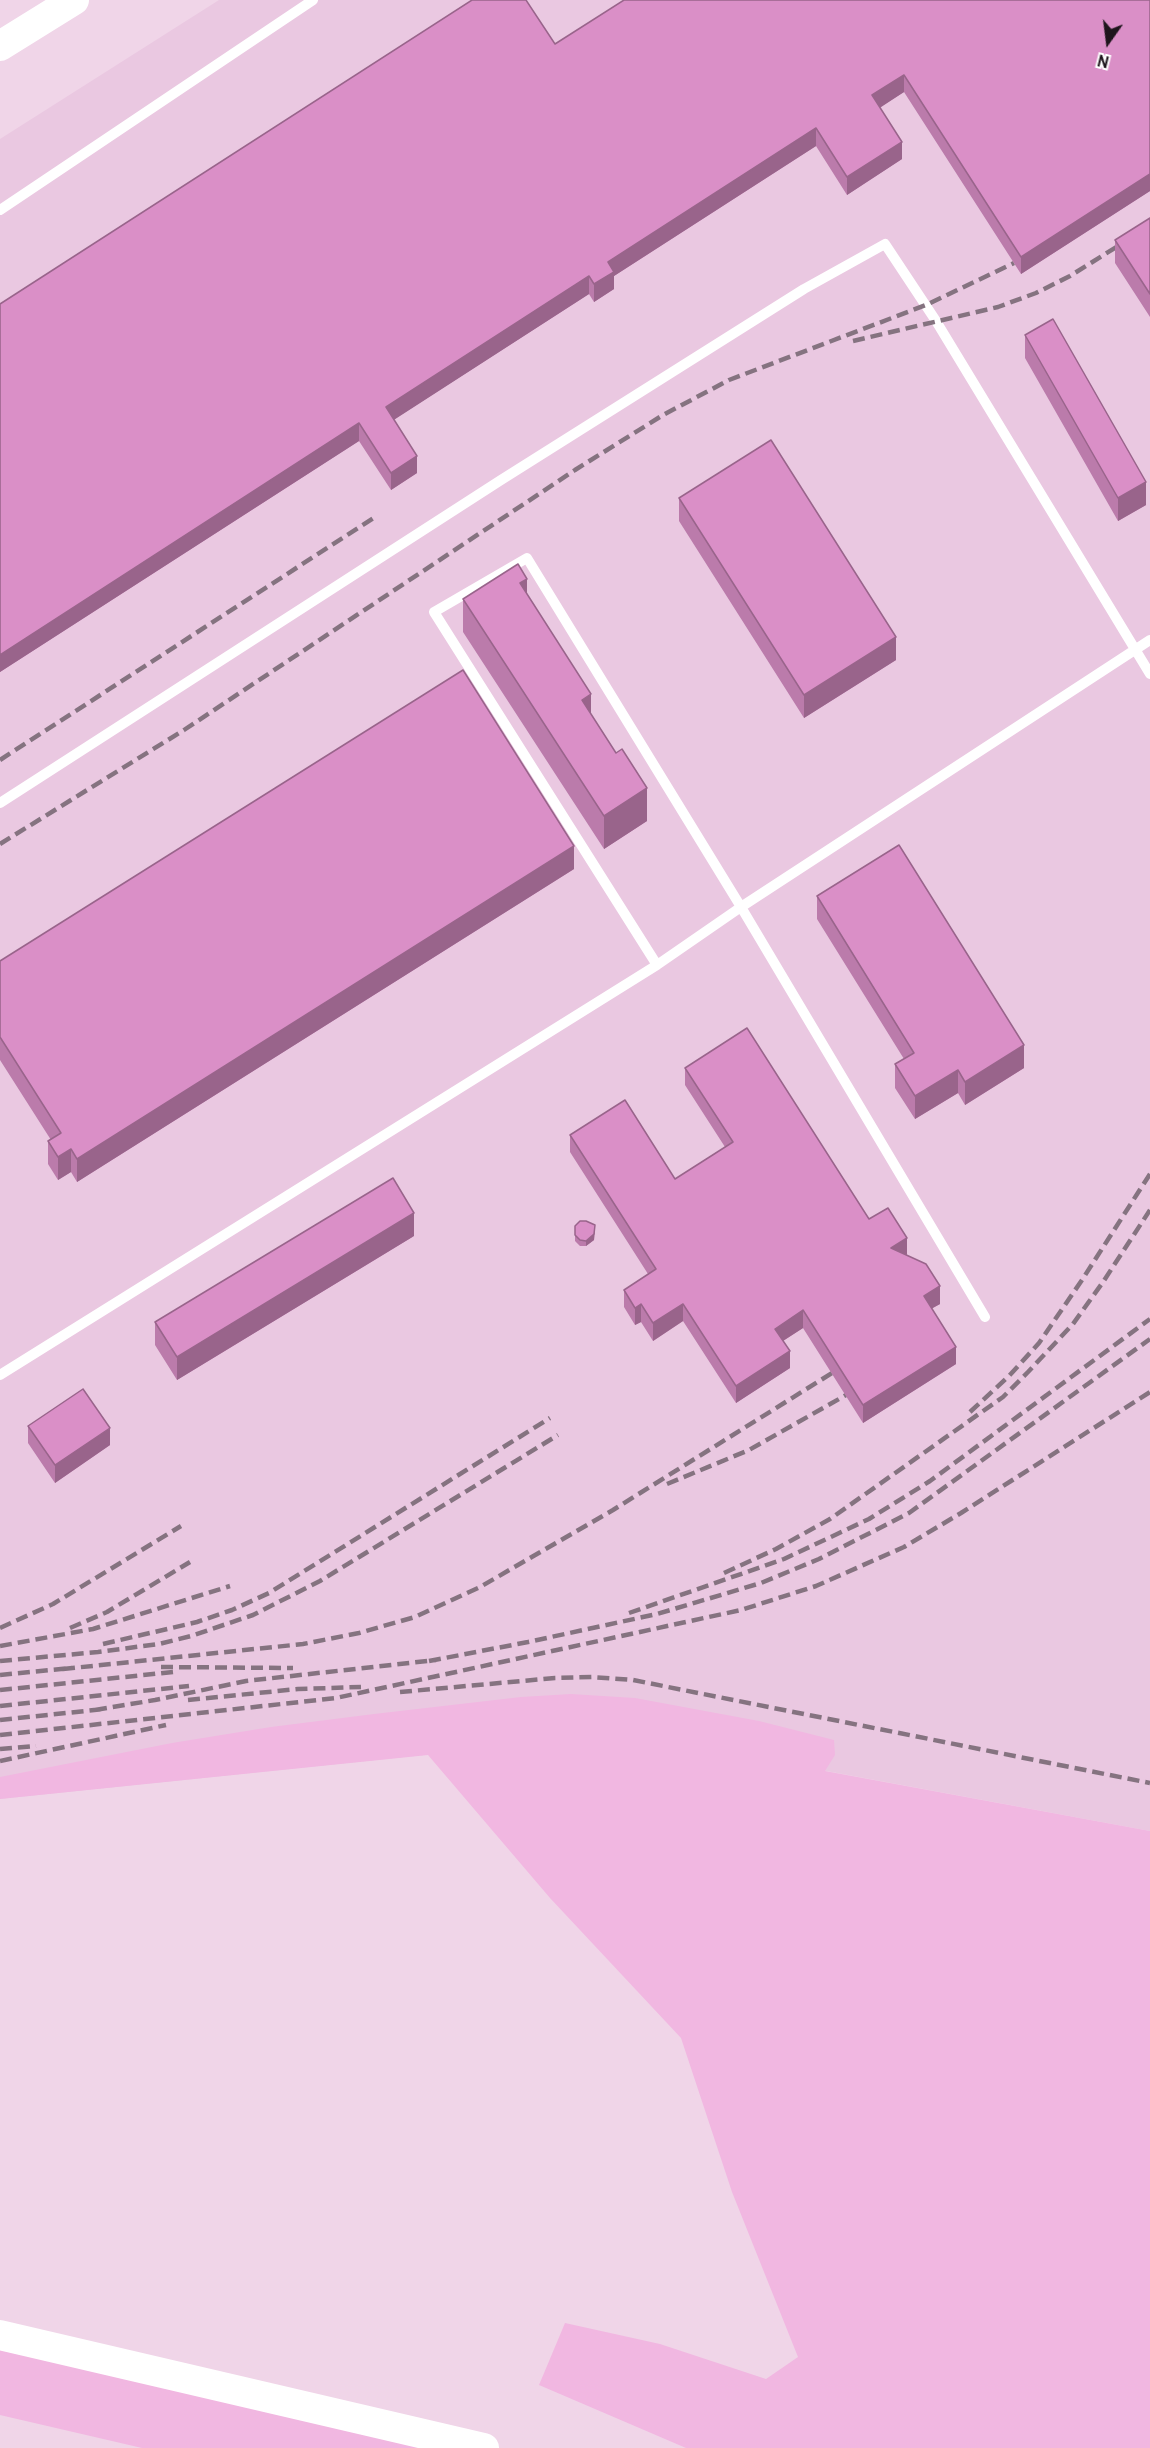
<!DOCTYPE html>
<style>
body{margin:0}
#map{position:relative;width:1150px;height:2448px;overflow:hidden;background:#f0d5e8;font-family:Overpass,sans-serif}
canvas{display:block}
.north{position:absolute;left:1078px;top:12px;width:60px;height:60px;-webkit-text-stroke:4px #fff;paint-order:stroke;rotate:194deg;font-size:16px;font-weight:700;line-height:24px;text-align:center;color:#1e151c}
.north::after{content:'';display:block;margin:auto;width:21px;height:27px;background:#1e151c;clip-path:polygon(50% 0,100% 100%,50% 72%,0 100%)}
</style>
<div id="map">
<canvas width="1150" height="2448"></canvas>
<div class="north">N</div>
</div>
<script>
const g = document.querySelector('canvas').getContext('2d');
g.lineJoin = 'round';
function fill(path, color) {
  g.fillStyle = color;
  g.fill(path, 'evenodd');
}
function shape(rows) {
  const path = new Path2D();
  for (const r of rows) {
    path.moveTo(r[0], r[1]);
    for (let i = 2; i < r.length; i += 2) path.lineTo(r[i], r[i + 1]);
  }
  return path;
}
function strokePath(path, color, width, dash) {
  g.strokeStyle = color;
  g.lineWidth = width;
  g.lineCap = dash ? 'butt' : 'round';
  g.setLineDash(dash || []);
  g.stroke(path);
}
fill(shape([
 [219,0,1150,0,1150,1831,627,1734,0,1799,0,139]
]), '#eac8e1');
fill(shape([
 [571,1694,635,1698,759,1721,834,1740,835,1755,825,1771,1150,1831,1150,2448,686,2448,539,2385,565,2323,660,2344,766,2379,798,2357,732,2192,681,2038,550,1898,428,1755,0,1799,0,1777,172,1743,271,1727,374,1714,521,1697],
 [0,2350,432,2448,142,2448,0,2415]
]), '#f1b7e1');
strokePath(shape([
 [0,210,313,0],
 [0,803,501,480,804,289,885,244,936,321,1150,674],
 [657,965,434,612,527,558,741,907,985,1317],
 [0,1375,657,965,741,907,1150,640]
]), '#fff', 10);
strokePath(shape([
 [0,46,74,0],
 [0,2335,484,2448]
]), '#fff', 30);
strokePath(shape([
 [853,341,998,307,1036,293,1070,276,1150,226],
 [0,760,375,517],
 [0,844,184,730,575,470,663,415,729,380,926,305,1014,263],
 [970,1412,1009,1376,1039,1343,1082,1280,1150,1174],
 [667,1484,749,1450,846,1395],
 [724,1573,776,1549,830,1519,1003,1397,1028,1372,1073,1324,1103,1282,1150,1210],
 [629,1613,784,1559,869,1519,930,1481,1150,1319],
 [0,1628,53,1604,181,1526],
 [70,1628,107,1612,190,1562],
 [103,1644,197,1622,232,1610,269,1593,550,1418],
 [0,1646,93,1629,230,1586],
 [0,1661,98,1652,159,1644,191,1636,253,1615,320,1581,558,1435],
 [429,1661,528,1642,657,1614,761,1583,819,1559,909,1513,1150,1339],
 [161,1667,293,1668],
 [63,1669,303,1644,359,1633,415,1617,480,1587,613,1510,832,1373],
 [0,1675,72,1668],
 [0,1690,173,1672],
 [400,1692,555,1678,592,1677,633,1680,1150,1783],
 [188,1700,298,1689,361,1687],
 [0,1706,189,1686],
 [95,1710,155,1700,246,1681,436,1660],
 [0,1720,104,1709],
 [0,1735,336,1698,741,1610,816,1586,904,1547,961,1513,1150,1392],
 [0,1749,36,1746],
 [0,1761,166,1725]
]), '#857380', 4.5, [12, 6]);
fill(shape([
 [1150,0,1150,191,1021,274,904,92,880,107,902,159,847,195,816,146,614,276,614,289,594,302,589,294,393,420,417,473,391,490,359,441,0,672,0,304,555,44],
 [1150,218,1150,317,1115,263,1115,240],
 [1025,335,1146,505,1118,521,1025,358],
 [679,498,896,660,804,718,679,521],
 [527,595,647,821,604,849,463,632,463,599],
 [574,869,77,1182,71,1172,58,1180,48,1164,48,1141,51,1140,0,1060,0,961],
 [817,896,1024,1068,965,1105,958,1093,915,1119,895,1088,895,1064,904,1059,817,919],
 [685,1068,869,1219,907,1255,940,1304,932,1308,956,1364,863,1423,803,1328,783,1341,790,1368,736,1403,683,1321,653,1341,641,1322,635,1325,624,1307,624,1290,648,1274,570,1152,570,1135,675,1179,725,1147,685,1085],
 [575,1226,595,1230,594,1240,586,1246,580,1246,575,1241],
 [414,1236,177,1380,155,1345,155,1322],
 [28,1426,110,1445,55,1483,28,1443]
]), '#bb7bab');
fill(shape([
 [904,75,904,92,872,113,872,95],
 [816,128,816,146,614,276,614,289,594,302,594,284,608,262],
 [902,142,902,159,847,195,847,177],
 [1150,174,1150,191,1021,274,1021,257],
 [589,276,589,294,386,425,386,407],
 [359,423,359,441,0,672,0,655],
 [417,456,417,473,391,490,391,473],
 [1146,482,1146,505,1118,521,1118,498],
 [527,579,527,612,520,583],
 [896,637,896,660,804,718,804,695],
 [591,694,591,727,582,700],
 [647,788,647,821,604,849,604,816],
 [574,846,574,869,77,1182,77,1159],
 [1024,1045,1024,1068,965,1105,965,1082],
 [958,1070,958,1093,915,1119,915,1096],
 [71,1149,71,1172,58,1180,58,1157],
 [414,1213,414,1236,177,1380,177,1357],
 [595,1225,594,1240,586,1246,586,1241],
 [907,1238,907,1255,891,1248],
 [940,1286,940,1304,924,1313,924,1296],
 [641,1304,641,1322,635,1325,635,1308],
 [683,1304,683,1321,653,1341,653,1323],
 [803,1310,803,1328,775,1346,775,1329],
 [956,1347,956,1364,863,1423,863,1405],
 [790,1351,790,1368,736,1403,736,1386],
 [110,1428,110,1445,55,1483,55,1465]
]), '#99648b');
const building = shape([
 [472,0,526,0,555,44,624,0,1150,0,1150,174,1021,257,904,75,872,95,902,142,847,177,816,128,608,262,614,272,594,284,589,276,386,407,417,456,391,473,359,423,0,655,0,304,472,0],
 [1150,218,1150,294,1115,240,1150,218],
 [1053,319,1146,482,1118,498,1025,335,1053,319],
 [771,440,896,637,804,695,679,498,771,440],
 [518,564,527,579,520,583,591,694,582,700,616,753,622,749,647,788,604,816,463,599,518,564],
 [463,670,574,846,77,1159,71,1149,58,1157,48,1141,61,1133,0,1037,0,961,463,670],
 [899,845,1024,1045,965,1082,958,1070,915,1096,895,1064,914,1053,817,896,899,845],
 [747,1028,869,1219,888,1208,907,1238,891,1248,926,1264,940,1286,924,1296,956,1347,863,1405,803,1310,775,1329,790,1351,736,1386,683,1304,653,1323,641,1304,635,1308,624,1290,656,1269,570,1135,625,1100,675,1179,733,1142,685,1068,747,1028],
 [393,1178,414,1213,177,1357,155,1322,393,1178],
 [580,1221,586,1221,595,1225,594,1234,586,1241,580,1240,575,1235,575,1226,580,1221],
 [83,1389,110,1428,55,1465,28,1426,83,1389]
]);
fill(building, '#da8fc7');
strokePath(building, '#99648b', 1.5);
</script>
